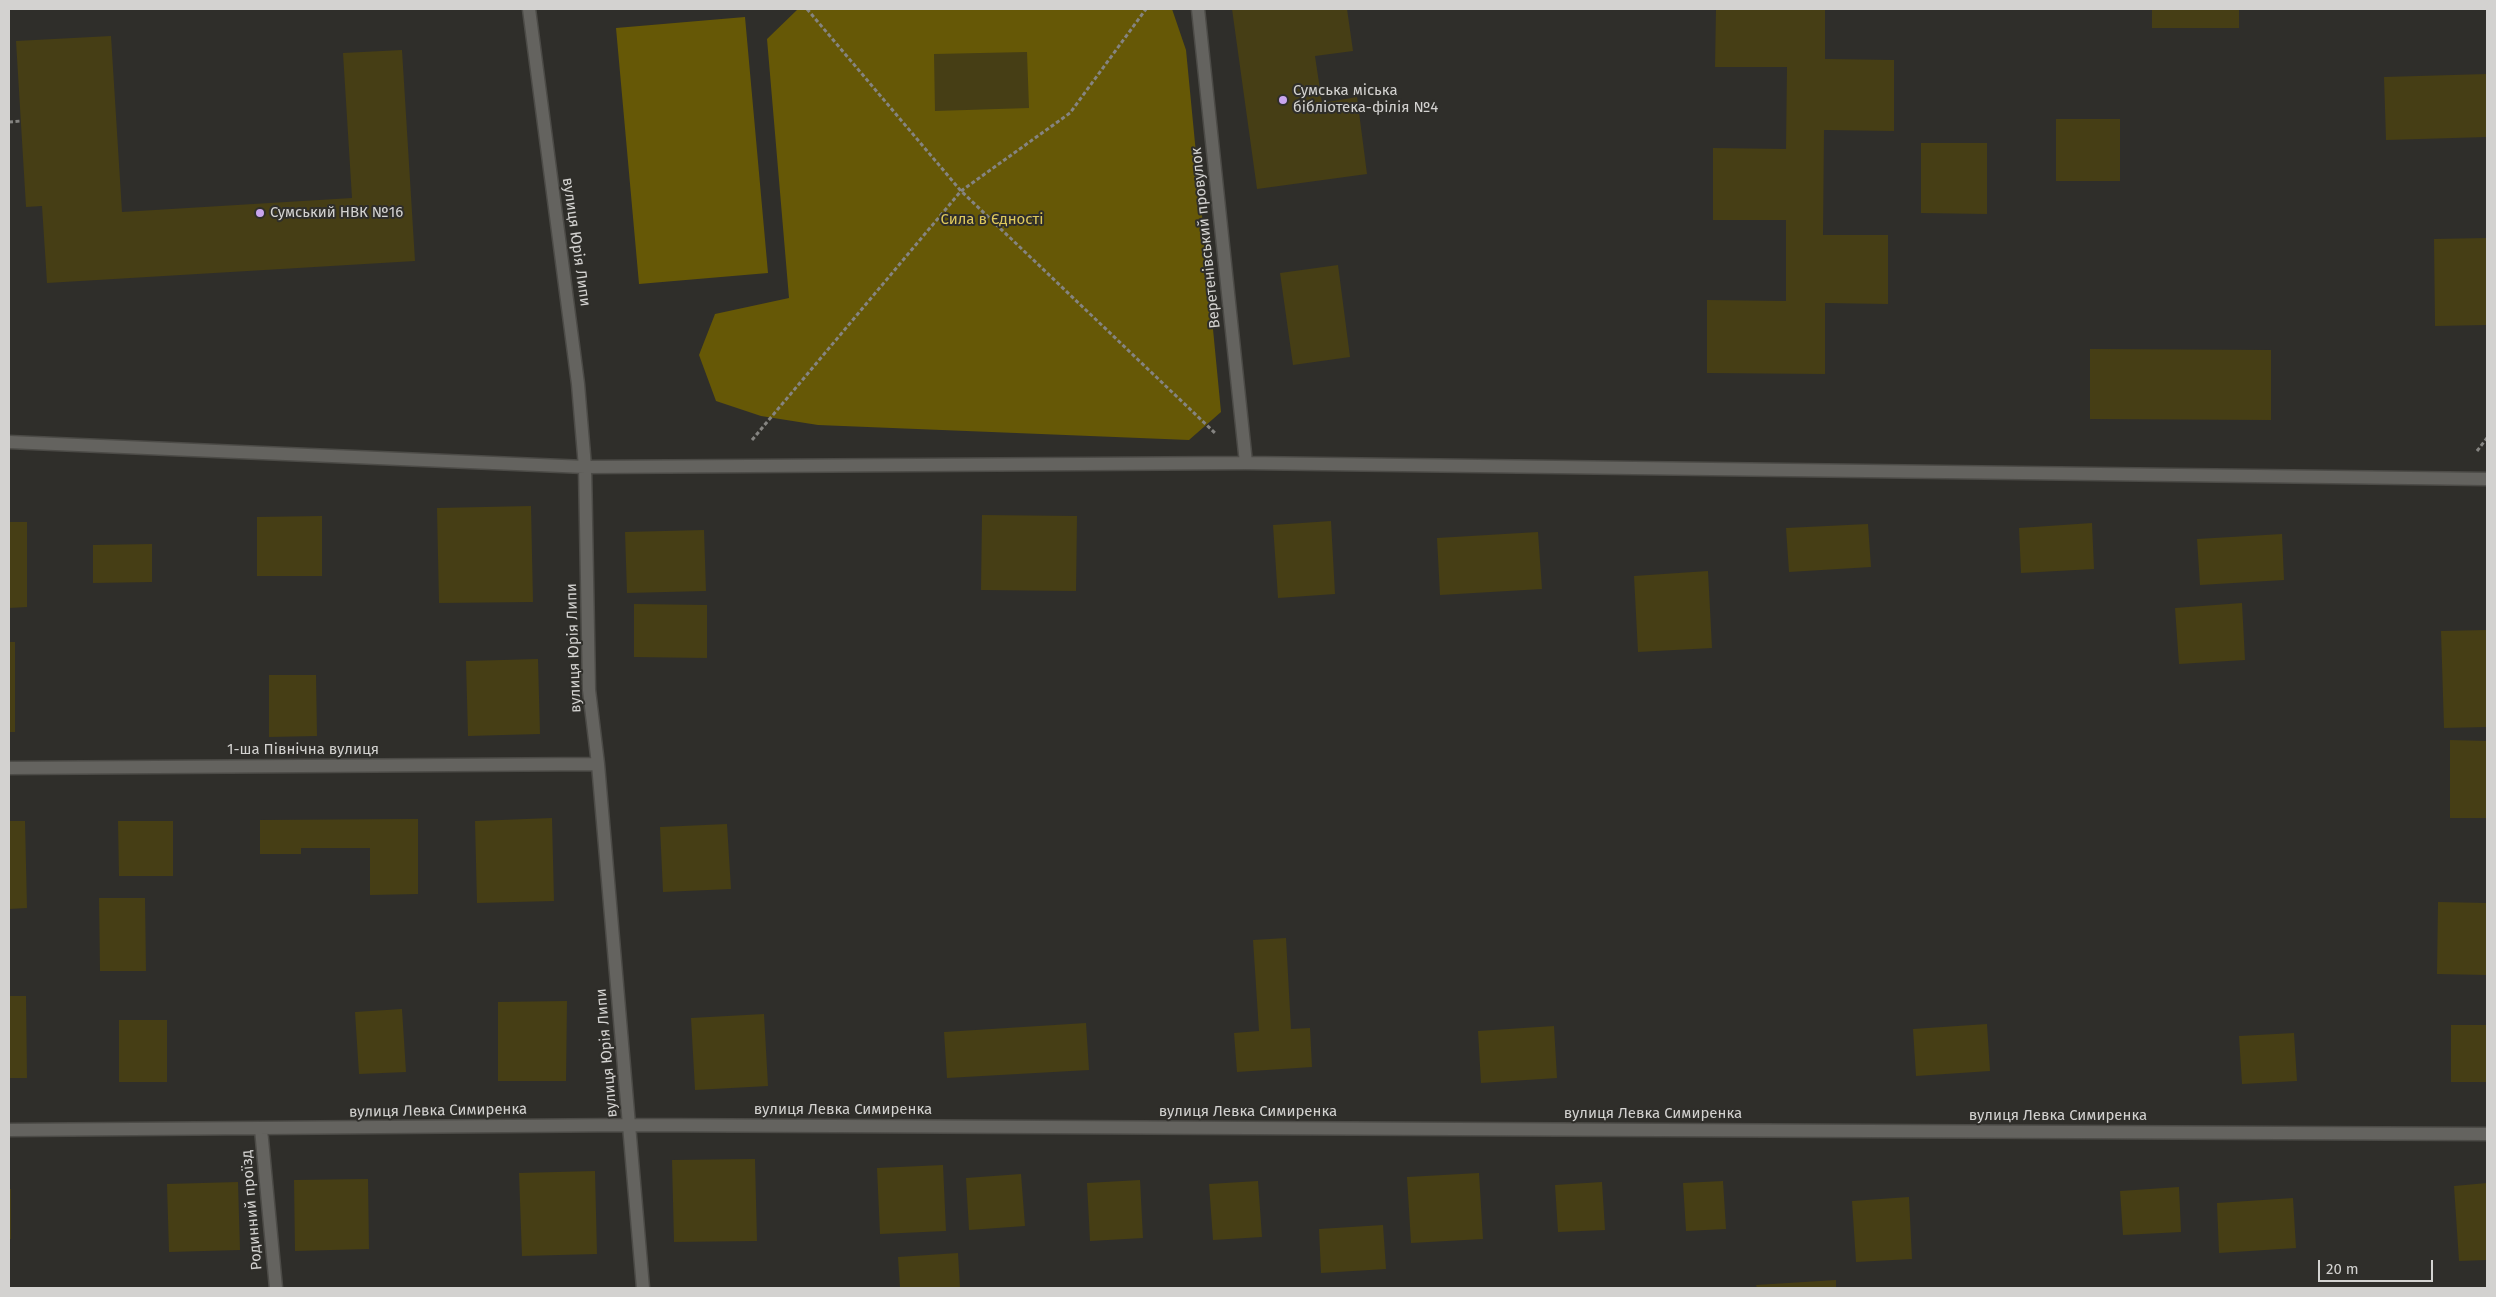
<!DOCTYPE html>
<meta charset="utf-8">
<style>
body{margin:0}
#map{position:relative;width:2496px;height:1297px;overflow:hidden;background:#2f2e2a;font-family:"Fira Sans",sans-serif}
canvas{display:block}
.frame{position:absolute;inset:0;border:10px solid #d3d2d0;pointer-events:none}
.scale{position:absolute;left:2318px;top:1260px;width:115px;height:22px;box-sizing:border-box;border:2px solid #d3d2d0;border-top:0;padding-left:6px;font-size:15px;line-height:18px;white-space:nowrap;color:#d3d2d0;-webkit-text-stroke:4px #2f2e2a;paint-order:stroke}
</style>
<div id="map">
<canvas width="2496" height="1297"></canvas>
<div class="frame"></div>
<div class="scale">20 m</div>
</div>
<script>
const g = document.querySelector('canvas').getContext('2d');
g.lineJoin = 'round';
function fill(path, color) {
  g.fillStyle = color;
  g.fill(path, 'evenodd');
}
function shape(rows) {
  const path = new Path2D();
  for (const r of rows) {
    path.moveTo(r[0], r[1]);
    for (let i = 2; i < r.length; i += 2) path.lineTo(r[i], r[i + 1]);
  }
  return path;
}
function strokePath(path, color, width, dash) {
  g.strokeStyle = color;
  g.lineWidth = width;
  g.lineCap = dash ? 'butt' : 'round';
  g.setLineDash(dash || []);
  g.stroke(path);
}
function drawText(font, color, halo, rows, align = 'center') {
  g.font = font + ' "Fira Sans",sans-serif';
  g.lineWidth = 4;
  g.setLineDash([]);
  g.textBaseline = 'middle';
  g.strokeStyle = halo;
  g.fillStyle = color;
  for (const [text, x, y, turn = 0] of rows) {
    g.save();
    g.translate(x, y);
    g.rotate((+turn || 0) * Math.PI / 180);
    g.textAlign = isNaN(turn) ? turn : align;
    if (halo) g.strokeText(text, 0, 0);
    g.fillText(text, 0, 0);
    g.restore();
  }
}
fill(shape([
 [798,9,1172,9,1186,50,1221,412,1189,440,818,425,761,416,716,401,699,355,715,314,789,298,767,39],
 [745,17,768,273,639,284,616,28]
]), '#665806');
fill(shape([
 [1232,9,1347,9,1353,51,1315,56,1322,103,1357,97,1367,174,1257,189],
 [1716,9,1825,9,1825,59,1894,60,1894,131,1824,130,1823,235,1888,235,1888,304,1825,303,1825,374,1707,373,1707,300,1786,301,1786,220,1713,220,1713,148,1786,149,1787,67,1715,67],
 [2152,9,2239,9,2239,28,2152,28],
 [111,36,122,212,352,198,343,53,402,50,415,261,47,283,42,206,26,207,16,41],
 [1027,52,1029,108,935,111,934,54],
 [2487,74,2487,137,2386,140,2384,77],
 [2056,119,2120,119,2120,181,2056,181],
 [1921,143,1987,143,1987,214,1921,213],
 [2487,238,2487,325,2435,326,2434,239],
 [1338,265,1350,357,1293,365,1280,273],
 [2090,349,2271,350,2271,420,2090,419],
 [531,506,533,602,439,603,437,508],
 [982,515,1077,516,1076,591,981,590],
 [322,516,322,576,257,576,257,517],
 [1331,521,1335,594,1278,598,1273,525],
 [9,522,27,522,27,607,9,608],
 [2092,523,2094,569,2021,573,2019,528],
 [1868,524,1871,567,1789,572,1786,528],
 [704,530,706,591,627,593,625,532],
 [1538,532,1542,589,1440,595,1437,538],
 [2282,534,2284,580,2200,585,2197,539],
 [152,544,152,582,93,583,93,545],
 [1708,571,1712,648,1638,652,1634,576],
 [2242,603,2245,660,2179,664,2175,608],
 [634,604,707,605,707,658,634,657],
 [2487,630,2487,727,2444,728,2441,631],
 [9,642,15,642,15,732,9,732],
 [538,659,540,734,468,736,466,661],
 [269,675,316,675,317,736,269,737],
 [2450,740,2487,741,2487,818,2450,818],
 [552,818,554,901,477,903,475,821],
 [418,819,418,894,370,895,370,848,301,848,301,854,260,854,260,820],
 [9,821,25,821,27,908,9,909],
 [118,821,173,821,173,876,119,876],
 [727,824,731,889,663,892,660,827],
 [99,898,145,898,146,971,100,971],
 [2438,902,2487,903,2487,975,2437,974],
 [1286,938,1291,1029,1310,1028,1312,1067,1237,1072,1234,1033,1259,1031,1253,940],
 [9,996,26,996,27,1078,9,1078],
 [567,1001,566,1081,498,1081,498,1002],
 [402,1009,406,1072,359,1074,355,1012],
 [764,1014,768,1086,695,1090,691,1018],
 [119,1020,167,1020,167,1082,119,1082],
 [1086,1023,1089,1070,947,1078,944,1032],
 [1987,1024,1990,1071,1916,1076,1913,1029],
 [2451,1025,2487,1025,2487,1082,2451,1082],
 [1554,1026,1557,1078,1481,1083,1478,1031],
 [2294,1033,2297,1081,2242,1084,2239,1036],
 [755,1159,757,1241,674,1242,672,1160],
 [943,1165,946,1231,880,1234,877,1168],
 [595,1171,597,1254,522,1256,519,1173],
 [1479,1173,1483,1239,1411,1243,1407,1177],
 [1021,1174,1025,1226,969,1230,966,1178],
 [368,1179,369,1249,295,1251,294,1180],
 [1140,1180,1143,1238,1090,1241,1087,1183],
 [1258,1181,1262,1237,1213,1240,1209,1184],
 [1723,1181,1726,1229,1686,1231,1683,1183],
 [238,1182,240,1250,169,1252,167,1184],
 [1602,1182,1605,1230,1558,1232,1555,1185],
 [2487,1183,2487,1260,2459,1261,2454,1186],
 [2179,1187,2181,1232,2123,1235,2120,1191],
 [9,1189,11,1189,11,1239,9,1239],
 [1909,1197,1912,1259,1856,1262,1852,1201],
 [2293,1198,2296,1248,2219,1253,2217,1203],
 [1383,1225,1386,1269,1321,1273,1319,1229],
 [958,1253,960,1288,900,1288,898,1257],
 [1836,1280,1836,1288,1757,1288,1756,1285]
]), '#463e15');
const street = shape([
 [529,9,578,384,585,467,589,690,598,764,643,1288],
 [1198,9,1246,463],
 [9,442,585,467,1246,463,2487,479],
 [9,768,598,764],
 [261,1129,276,1288],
 [9,1130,630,1125,2487,1134]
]);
strokePath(street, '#4c4b47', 15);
strokePath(shape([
 [807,9,961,191,1215,433],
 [9,122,21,121],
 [752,440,961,191,1070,113,1146,9],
 [2477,451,2487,438]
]), '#858481', 3, [4, 2.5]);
strokePath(street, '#64635f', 12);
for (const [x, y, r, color] of [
 [1283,100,5,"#c9a5ee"],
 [260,213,5,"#c9a5ee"]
]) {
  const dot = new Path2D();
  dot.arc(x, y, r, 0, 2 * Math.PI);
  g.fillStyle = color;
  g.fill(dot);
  strokePath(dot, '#2f2e2a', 2);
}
drawText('15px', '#d3d2d0', '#2f2e2a', [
 ["Сумська міська",1293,91],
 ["бібліотека-філія №4",1293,108],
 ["Сумський НВК №16",270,213]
], 'left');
drawText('15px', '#dec85c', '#2f2e2a', [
 ["Сила в Єдності",992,220]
]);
drawText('15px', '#d3d2d0', '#2f2e2a', [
 ["Веретенівський провулок",1206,238,-96],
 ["вулиця Юрія Липи",576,242,82],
 ["вулиця Юрія Липи",574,648,-92],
 ["1-ша Північна вулиця",303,750],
 ["вулиця Юрія Липи",607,1053,-95],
 ["вулиця Левка Симиренка",843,1110],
 ["вулиця Левка Симиренка",438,1111,-1],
 ["вулиця Левка Симиренка",1248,1112],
 ["вулиця Левка Симиренка",1653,1114],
 ["вулиця Левка Симиренка",2058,1116],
 ["Родинний проїзд",252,1210,-95]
]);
</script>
